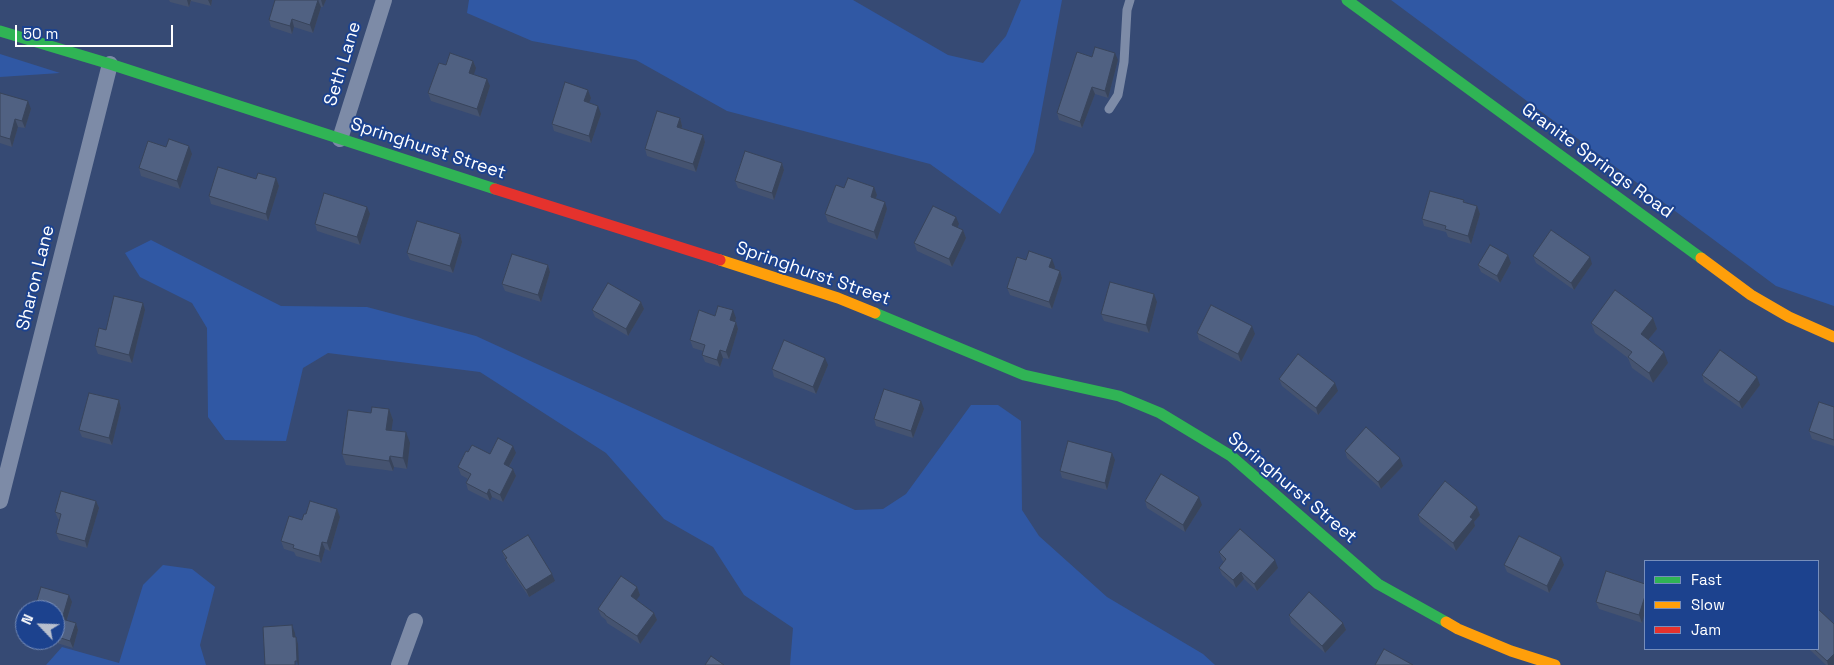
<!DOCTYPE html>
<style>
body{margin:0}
#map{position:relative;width:1834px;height:665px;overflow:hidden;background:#364a74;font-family:"Space Grotesk",sans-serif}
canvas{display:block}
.legend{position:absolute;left:1644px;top:560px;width:175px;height:90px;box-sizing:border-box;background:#1c428e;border:1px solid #778ebb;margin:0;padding:6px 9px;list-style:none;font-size:15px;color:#fff}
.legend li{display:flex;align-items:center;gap:10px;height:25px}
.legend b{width:25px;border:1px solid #778ebb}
.north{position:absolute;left:15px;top:600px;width:50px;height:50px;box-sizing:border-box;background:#1c428e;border:1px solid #778ebb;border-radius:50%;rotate:294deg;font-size:14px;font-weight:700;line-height:20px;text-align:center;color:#fff}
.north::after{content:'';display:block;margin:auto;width:18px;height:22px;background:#b9c0ce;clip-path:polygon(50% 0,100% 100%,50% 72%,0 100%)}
.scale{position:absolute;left:15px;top:25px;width:158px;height:22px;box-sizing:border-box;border:2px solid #fff;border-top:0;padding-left:6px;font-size:15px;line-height:18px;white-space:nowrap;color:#fff;-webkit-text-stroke:4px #1c428e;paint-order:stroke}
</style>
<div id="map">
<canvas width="1834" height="665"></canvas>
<ul class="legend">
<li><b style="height:6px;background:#30b455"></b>Fast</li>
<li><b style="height:6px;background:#ff9f0a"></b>Slow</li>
<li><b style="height:6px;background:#e5322d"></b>Jam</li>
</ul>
<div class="north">N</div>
<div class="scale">50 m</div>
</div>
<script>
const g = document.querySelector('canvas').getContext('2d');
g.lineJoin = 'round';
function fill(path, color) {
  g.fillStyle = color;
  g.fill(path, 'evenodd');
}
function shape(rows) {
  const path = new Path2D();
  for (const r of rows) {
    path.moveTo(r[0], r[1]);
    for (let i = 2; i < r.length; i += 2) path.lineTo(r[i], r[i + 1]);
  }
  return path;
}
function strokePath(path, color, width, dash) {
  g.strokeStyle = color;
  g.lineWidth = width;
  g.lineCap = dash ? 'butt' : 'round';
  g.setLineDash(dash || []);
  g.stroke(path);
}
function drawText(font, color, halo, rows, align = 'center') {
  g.font = font + ' "Space Grotesk",sans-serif';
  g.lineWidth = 4;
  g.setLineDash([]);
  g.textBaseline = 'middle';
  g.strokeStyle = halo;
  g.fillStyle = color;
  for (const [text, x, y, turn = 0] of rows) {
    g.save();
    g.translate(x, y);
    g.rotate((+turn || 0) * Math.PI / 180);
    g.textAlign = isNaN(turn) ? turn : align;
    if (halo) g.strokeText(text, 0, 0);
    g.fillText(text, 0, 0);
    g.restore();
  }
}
fill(shape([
 [469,0,853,0,948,55,983,63,1006,36,1021,0,1062,0,1034,152,1000,214,930,164,727,111,636,60,532,41,467,13],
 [1391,0,1834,0,1834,306,1776,286],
 [0,54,60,73,0,77],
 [151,240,281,306,367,307,476,336,855,510,883,509,906,494,971,405,998,405,1021,421,1022,510,1039,536,1107,597,1203,654,1215,665,790,665,793,628,744,595,713,547,664,519,606,453,480,372,328,353,303,368,286,441,225,440,208,417,207,328,192,303,140,277,125,253],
 [163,565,192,569,215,587,200,645,206,665,46,665,62,647,119,663,143,585]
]), '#3058a4');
strokePath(shape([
 [1109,109,1118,95,1124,62,1127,10,1130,0]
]), '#7d8ba7', 9);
strokePath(shape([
 [340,139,384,0],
 [0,501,110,64],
 [399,665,415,621]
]), '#7d8ba7', 16);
strokePath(shape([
 [1347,0,1701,258],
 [0,31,110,64,495,189],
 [875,313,1024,375,1119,396,1160,413,1231,456,1378,584,1446,622]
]), '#30b455', 11);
strokePath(shape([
 [1701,258,1751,295,1789,317,1834,337],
 [720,260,838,298,875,313],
 [1446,622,1458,629,1511,651,1555,665]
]), '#ff9f0a', 11);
strokePath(shape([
 [495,189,720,260]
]), '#e5322d', 11);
fill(shape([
 [169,0,212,0,211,6,191,1,189,7,170,2],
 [275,0,326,0,323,7,321,7,313,33,294,27,292,34,271,27,269,20],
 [1092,57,1118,60,1108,98,1095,94,1082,128,1059,120,1057,113],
 [473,61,476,68,473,75,490,86,480,117,431,101,428,93,446,65],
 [588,90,591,98,589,103,601,114,591,143,554,131,552,124],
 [0,93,31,109,25,128,18,127,12,147,0,143],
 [680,118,682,126,682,128,703,135,705,142,696,172,647,156,645,149],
 [166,147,192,154,180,189,141,176,139,168],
 [782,163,784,170,774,200,738,188,735,181],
 [276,178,279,186,268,221,211,204,209,196],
 [874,187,877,195,875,199,887,209,877,240,828,222,825,214,844,188],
 [1464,200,1465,203,1477,206,1480,214,1471,244,1448,237,1446,232,1424,226,1422,219],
 [370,214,360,245,317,231,315,224],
 [959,224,957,228,963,230,966,238,952,267,917,251,914,243],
 [460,234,462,242,453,273,410,260,407,253],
 [1508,255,1511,263,1500,283,1481,272,1478,265],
 [1533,256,1592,264,1574,290,1536,263],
 [1026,260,1055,267,1054,269,1060,271,1062,278,1052,309,1010,295,1007,288],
 [548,265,550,272,541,302,505,291,502,284],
 [641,302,644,309,628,336,595,317,592,310],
 [1157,302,1149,333,1104,321,1101,314],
 [145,310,132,363,98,354,95,346,106,330],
 [715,316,736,318,735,322,736,322,738,329,729,359,723,358,720,367,705,362,702,355,703,351,693,348,690,340],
 [1653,318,1657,329,1648,340,1668,363,1653,383,1632,368,1628,358,1595,333,1591,323],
 [1197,333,1255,334,1241,362,1199,340],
 [828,365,816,394,774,377,772,369],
 [1702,375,1760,385,1742,409,1704,382],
 [1279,379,1338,391,1318,415,1282,386],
 [119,400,121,408,112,445,82,437,79,430],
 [1834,407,1834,446,1812,439,1809,431],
 [389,409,393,420,391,430,410,443,407,469,394,467,393,471,346,465,342,454,371,413],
 [924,409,913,438,876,426,874,419],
 [1345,451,1403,466,1381,489,1347,458],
 [468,452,490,454,516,453,509,467,513,469,516,476,503,502,492,497,490,501,468,490,466,483,468,479,461,475,458,467],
 [1115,460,1107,490,1062,478,1060,471],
 [96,501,99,508,87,548,59,540,56,533,60,520,58,519,55,512],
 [1145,501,1202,505,1185,532,1147,508],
 [1477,507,1480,515,1474,522,1475,526,1456,551,1420,522,1418,515],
 [337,509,340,517,330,551,325,549,321,563,296,556,294,552,284,549,281,541,306,514],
 [502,551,555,581,529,597,508,566],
 [1219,552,1278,568,1257,591,1244,579,1236,588,1222,575,1219,568,1224,562,1222,560],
 [1504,565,1564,565,1549,593,1507,572],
 [1645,584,1642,623,1599,609,1596,602],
 [637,587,640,595,636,600,654,613,657,620,640,644,607,623,606,620,601,616,598,609],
 [72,602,67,620,76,623,78,630,73,648,47,640,55,640,55,610],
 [1289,615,1343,623,1346,630,1325,653,1291,623],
 [1809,649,1818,649,1833,665,1826,665]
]), '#455370');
fill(shape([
 [187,0,191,0,189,7],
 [208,0,212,0,211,6],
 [318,0,321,7,313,33,310,25],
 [321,0,326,0,323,7],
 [292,19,294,27,292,34,290,26],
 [1115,53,1118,60,1108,98,1105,91],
 [473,61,476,68,472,80,469,73],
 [487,79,490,86,480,117,477,109],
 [1092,87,1095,94,1082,128,1080,122],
 [588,90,591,98,587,109,584,101],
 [28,101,31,109,25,128,22,121],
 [598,106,601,114,591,143,589,136],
 [680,118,682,126,680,134,677,127],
 [15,119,18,127,12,147,10,139],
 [703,135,705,142,696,172,693,164],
 [189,146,192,154,180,189,177,181],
 [782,163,784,170,774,200,772,193],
 [276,178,279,186,268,221,266,214],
 [874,187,877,195,873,204,871,197],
 [885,202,887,209,877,240,874,232],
 [1477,206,1480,214,1471,244,1468,236],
 [367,207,370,214,360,245,357,237],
 [956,217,959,224,955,233,952,225],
 [963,230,966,238,952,267,949,259],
 [460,234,462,242,453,273,450,266],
 [1508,255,1511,263,1500,283,1497,276],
 [1590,257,1592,264,1574,290,1571,283],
 [1052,259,1055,267,1052,275,1049,267],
 [548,265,550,272,541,302,538,295],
 [1060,271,1062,278,1052,309,1049,302],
 [1154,294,1157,302,1149,333,1146,325],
 [641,302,644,309,628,336,626,329],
 [143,303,145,310,132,363,129,355],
 [733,310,736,318,733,328,730,320],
 [1653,318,1657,329,1644,345,1641,334],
 [736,322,738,329,729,359,726,352],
 [1252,326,1255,334,1241,362,1238,354],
 [720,350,723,358,720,367,717,360],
 [1664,352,1668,363,1653,383,1649,373],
 [825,358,828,365,816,394,813,387],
 [1757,377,1760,385,1742,409,1739,402],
 [1335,383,1338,391,1318,415,1316,408],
 [119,400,121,408,112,445,109,438],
 [921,401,924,409,913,438,911,431],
 [389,409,393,420,390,440,386,430],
 [406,432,410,443,407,469,403,458],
 [513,446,516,453,506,472,504,464],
 [1112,453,1115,460,1107,490,1105,483],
 [390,456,394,467,393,471,389,461],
 [1400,458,1403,466,1381,489,1378,482],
 [513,469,516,476,503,502,500,495],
 [489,489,492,497,490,501,487,494],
 [1199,497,1202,505,1185,532,1183,525],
 [96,501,99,508,87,548,85,541],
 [1477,507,1480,515,1474,522,1475,526,1456,551,1453,543,1470,517],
 [337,509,340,517,330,551,327,543],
 [322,542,325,549,321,563,319,556],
 [1561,557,1564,565,1549,593,1547,586],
 [1275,560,1278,568,1257,591,1254,584],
 [1241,572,1244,579,1236,588,1233,580],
 [552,574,555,581,529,597,526,590],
 [637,587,640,595,634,604,631,596],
 [69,595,72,602,65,626,62,619],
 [1645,596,1645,612,1642,623,1639,615],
 [654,613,657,620,640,644,637,636],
 [76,623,78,630,73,648,70,641],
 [1343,623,1346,630,1325,653,1322,646],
 [292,625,295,633,296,644,293,637],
 [296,637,298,644,299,665,298,665,297,661],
 [1834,654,1834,664,1833,665,1828,665,1827,661]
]), '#38445b');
const building = shape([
 [275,0,318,0,310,25,292,19,290,26,269,20,275,0],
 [1095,47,1115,53,1105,91,1092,87,1080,122,1057,113,1077,52,1092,57,1095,47],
 [450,53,473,61,469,73,487,79,477,109,428,93,439,63,446,65,450,53],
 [565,82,588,90,584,101,598,106,589,136,552,124,565,82],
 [0,93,28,101,22,121,15,119,10,139,0,136,0,93],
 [657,111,680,118,677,127,703,135,693,164,645,149,657,111],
 [169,139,189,146,177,181,139,168,148,141,166,147,169,139],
 [745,151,782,163,772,193,735,181,745,151],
 [218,167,256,179,258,173,276,178,266,214,209,196,218,167],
 [848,178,874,187,871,197,885,202,874,232,825,214,836,185,844,188,848,178],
 [1430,191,1464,200,1463,202,1477,206,1468,236,1445,229,1446,226,1422,219,1430,191],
 [324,193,367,207,357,237,315,224,324,193],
 [933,206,956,217,952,225,963,230,949,259,914,243,933,206],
 [417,221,460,234,450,266,407,253,417,221],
 [1551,230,1590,257,1571,283,1533,256,1551,230],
 [1490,245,1508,255,1497,276,1478,265,1490,245],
 [1029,251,1052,259,1049,267,1060,271,1049,302,1007,288,1017,257,1026,260,1029,251],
 [512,254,548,265,538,295,502,284,512,254],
 [1110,282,1154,294,1146,325,1101,314,1110,282],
 [608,283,641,302,626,329,592,310,608,283],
 [1615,290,1653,318,1641,334,1664,352,1649,373,1628,357,1632,352,1591,323,1615,290],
 [114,296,143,303,129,355,95,346,99,328,106,330,114,296],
 [1211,305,1252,326,1238,354,1197,333,1211,305],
 [718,306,733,310,730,320,736,322,726,352,720,350,717,360,702,355,705,345,690,340,699,310,715,316,718,306],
 [784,340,825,358,813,387,772,369,784,340],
 [1720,350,1757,377,1739,402,1702,375,1720,350],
 [1298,354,1335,383,1316,408,1279,379,1298,354],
 [884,389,921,401,911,431,874,419,884,389],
 [89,393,119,400,109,438,79,430,89,393],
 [1819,402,1834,407,1834,440,1809,431,1819,402],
 [372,407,389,409,386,430,406,432,403,458,390,456,389,461,342,454,348,410,371,413,372,407],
 [1366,427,1400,458,1378,482,1345,451,1366,427],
 [498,438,513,446,504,464,513,469,500,495,489,489,487,494,466,483,471,474,458,467,466,451,468,452,472,445,490,454,498,438],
 [1068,441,1112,453,1105,483,1060,471,1068,441],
 [1161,474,1199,497,1183,525,1145,501,1161,474],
 [1445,481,1477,507,1470,517,1473,519,1453,543,1418,515,1445,481],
 [61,491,96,501,85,541,56,533,61,514,55,512,61,491],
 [310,501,337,509,327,543,322,542,319,556,293,548,294,545,281,541,289,516,302,520,304,514,306,514,310,501],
 [1240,529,1275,560,1254,584,1241,572,1233,580,1219,568,1226,559,1219,552,1240,529],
 [528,535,552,574,526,590,505,559,507,558,502,551,528,535],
 [1519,536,1561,557,1547,586,1504,565,1519,536],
 [1606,571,1645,584,1645,596,1639,615,1596,602,1606,571],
 [621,576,637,587,631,596,654,613,637,636,605,615,605,614,598,609,621,576],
 [41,587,69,595,62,619,76,623,70,641,55,636,55,610,34,610,41,587],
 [1309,592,1343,623,1322,646,1289,615,1309,592],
 [1818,609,1834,624,1834,654,1827,661,1814,649,1818,649,1818,609],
 [292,625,293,637,296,637,297,661,295,661,295,665,265,665,263,627,292,625],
 [1384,649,1413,665,1375,665,1384,649],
 [711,656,724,665,705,665,711,656]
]);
fill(building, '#506182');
strokePath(building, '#38445b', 1);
drawText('18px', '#fff', '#1c428e', [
 ["Seth Lane",343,64,-73],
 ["Springhurst Street",428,149,18],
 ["Granite Springs Road",1597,161,36],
 ["Springhurst Street",813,274,19],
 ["Sharon Lane",36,278,-76],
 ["Springhurst Street",1292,488,40]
]);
</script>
